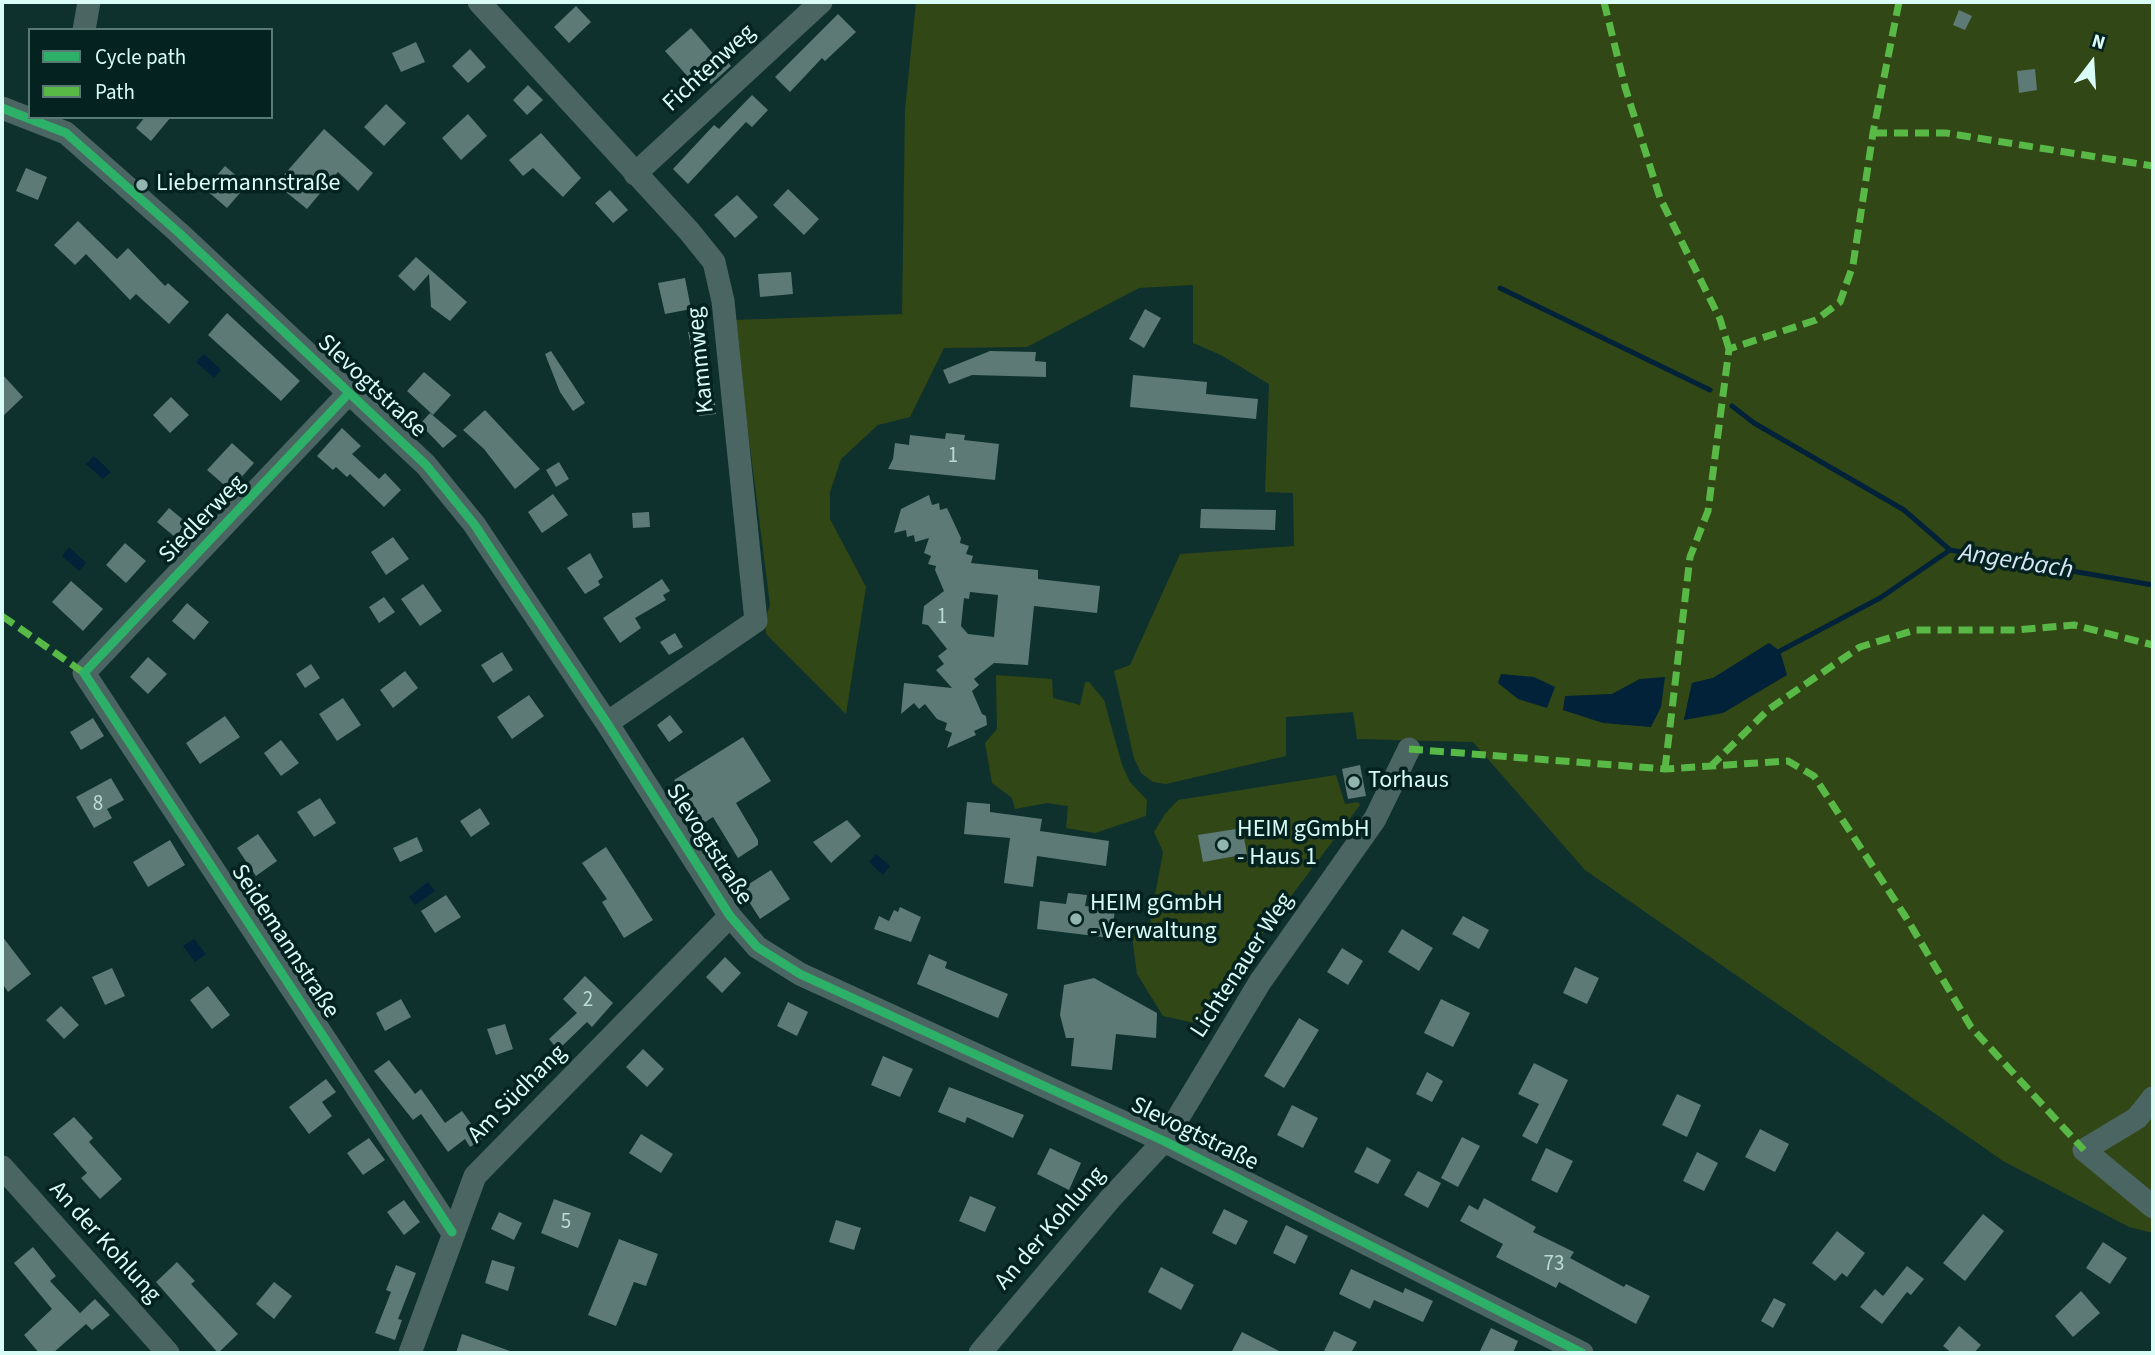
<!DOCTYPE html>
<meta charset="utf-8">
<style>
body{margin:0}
#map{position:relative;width:2155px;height:1355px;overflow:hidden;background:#0e312d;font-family:"Source Sans 3",sans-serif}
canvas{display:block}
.frame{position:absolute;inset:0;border:4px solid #d9fcf7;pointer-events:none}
.legend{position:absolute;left:28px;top:28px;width:245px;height:91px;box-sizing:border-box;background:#04221f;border:2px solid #597975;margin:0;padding:9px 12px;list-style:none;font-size:21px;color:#d9fcf7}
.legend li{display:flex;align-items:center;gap:14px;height:35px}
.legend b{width:35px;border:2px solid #597975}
.north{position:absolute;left:2057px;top:28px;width:70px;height:70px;-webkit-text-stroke:5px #04221f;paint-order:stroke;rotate:17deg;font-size:19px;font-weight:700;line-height:28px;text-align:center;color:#d9fcf7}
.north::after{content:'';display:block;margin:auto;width:24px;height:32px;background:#d9fcf7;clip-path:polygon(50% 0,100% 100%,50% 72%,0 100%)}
</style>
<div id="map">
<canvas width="2155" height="1355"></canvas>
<div class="frame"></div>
<ul class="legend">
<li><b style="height:9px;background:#2db169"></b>Cycle path</li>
<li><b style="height:9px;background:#58b947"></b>Path</li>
</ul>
<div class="north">N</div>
</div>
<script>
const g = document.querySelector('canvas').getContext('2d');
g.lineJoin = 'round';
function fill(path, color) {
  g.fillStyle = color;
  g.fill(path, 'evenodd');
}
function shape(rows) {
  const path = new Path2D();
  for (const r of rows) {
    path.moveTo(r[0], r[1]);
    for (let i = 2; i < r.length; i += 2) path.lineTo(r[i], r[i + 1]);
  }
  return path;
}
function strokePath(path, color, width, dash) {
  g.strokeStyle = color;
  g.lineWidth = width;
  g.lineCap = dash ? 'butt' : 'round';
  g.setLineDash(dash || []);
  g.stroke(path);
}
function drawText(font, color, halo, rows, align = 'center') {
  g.font = font + ' "Source Sans 3",sans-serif';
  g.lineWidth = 7;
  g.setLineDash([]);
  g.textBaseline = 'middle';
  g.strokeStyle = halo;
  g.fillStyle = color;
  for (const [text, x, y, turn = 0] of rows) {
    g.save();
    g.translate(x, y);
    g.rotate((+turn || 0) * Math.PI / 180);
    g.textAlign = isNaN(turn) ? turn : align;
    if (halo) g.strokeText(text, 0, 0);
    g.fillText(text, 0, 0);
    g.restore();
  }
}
fill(shape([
 [916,2,2153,2,2153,1233,2129,1227,2003,1161,1585,870,1473,742,1357,739,1353,712,1286,717,1286,756,1166,784,1153,782,1141,773,1134,758,1114,671,1130,665,1180,554,1294,546,1293,493,1265,492,1269,384,1221,355,1193,343,1193,285,1139,288,1027,347,944,348,910,417,878,425,841,459,830,492,830,519,866,587,846,714,766,634,765,619,770,605,734,320,902,314,905,110],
 [1769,643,1685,720,1684,720,1692,683,1713,678],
 [1640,679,1651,727,1565,697,1612,694],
 [996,675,1052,679,1053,698,1080,705,1085,682,1089,682,1104,700,1122,765,1130,782,1147,800,1146,816,1095,833,1066,828,1068,806,1047,803,1015,809,1012,798,992,783,985,743,997,729],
 [1336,775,1345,804,1358,802,1360,805,1195,1023,1163,1016,1137,974,1131,929,1150,923,1163,852,1154,832,1165,814,1178,800]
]), '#324716');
fill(shape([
 [204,354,221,370,214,378,196,362],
 [94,456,111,472,103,479,86,464],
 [69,547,86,563,79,571,62,556],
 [1769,643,1780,651,1787,675,1723,713,1684,720,1692,683,1713,678],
 [1501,674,1534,677,1555,687,1547,708,1518,699,1498,683],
 [1665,677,1661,707,1651,727,1603,723,1563,710,1565,696,1612,694,1640,679],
 [876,854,890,866,883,875,869,862],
 [428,882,435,891,415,905,409,897],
 [194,939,206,954,195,962,183,946]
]), '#012238');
strokePath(shape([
 [1500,288,1710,390],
 [1732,406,1754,423,1904,510,1950,550],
 [1780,651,1880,598,1950,550,2153,585]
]), '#012238', 5);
fill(shape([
 [576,6,591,22,569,43,554,27],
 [1959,10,1972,16,1965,30,1953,25],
 [838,14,856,32,825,61,822,58,790,92,775,77],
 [691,28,716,57,720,53,731,66,711,84,699,70,689,78,665,51],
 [416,42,425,62,401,72,392,53],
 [470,49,486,67,468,83,452,66],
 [2035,69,2037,90,2019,93,2017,71],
 [528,85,543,100,527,115,513,100],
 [752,95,768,110,752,127,746,122,688,184,673,169,714,125,719,129],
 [386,104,406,123,384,146,364,127],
 [468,114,487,136,461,160,442,138],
 [145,117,171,117,151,141,136,128],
 [324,129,373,173,358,191,338,172,307,209,276,184],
 [541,133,581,178,563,197,533,168,523,176,509,160],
 [225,166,247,185,227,208,205,189],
 [26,168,47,177,38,200,16,191],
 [788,189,819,219,804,235,773,205],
 [610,190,628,210,613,223,595,203],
 [737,195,758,217,735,238,714,215],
 [78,221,117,259,128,248,165,286,168,283,189,302,169,324,136,294,130,300,86,254,75,265,54,245],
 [416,257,467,302,450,321,431,307,429,274,414,291,398,276],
 [791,272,793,294,760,297,758,274],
 [685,278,691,309,665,314,658,283],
 [1145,309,1161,318,1144,348,1129,339],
 [227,313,300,381,281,401,208,335],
 [705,329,709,348,692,352,688,332],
 [551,351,585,403,573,411,560,392,545,354],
 [990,351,1036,352,1035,361,1046,362,1046,377,972,375,949,384,943,370],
 [424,372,451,395,433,415,407,391],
 [2,374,23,397,2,417],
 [1133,375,1207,382,1206,394,1258,399,1256,419,1130,407],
 [713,383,716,414,699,416,696,385],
 [171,397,189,415,170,433,153,415],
 [485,410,540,469,515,489,484,449,463,430],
 [430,413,457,436,443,448,420,424],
 [342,428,361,446,352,454,379,479,385,473,401,490,384,507,350,474,347,477,336,467,333,470,317,456],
 [946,433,965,435,964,440,999,444,995,480,888,469,893,459,895,443,909,445,910,435,945,439],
 [232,443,254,463,230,490,207,470],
 [559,462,569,479,556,487,546,470],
 [553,494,568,515,542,533,528,512],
 [929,495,932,505,939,503,940,510,947,508,961,538,960,543,969,546,966,554,973,556,971,563,1038,570,1038,579,1100,586,1097,613,1034,606,1028,665,994,663,974,679,979,685,972,691,982,714,986,716,987,725,974,731,976,735,947,748,952,733,945,730,947,723,937,719,925,704,919,709,914,703,901,714,904,683,952,688,936,670,944,664,938,656,947,649,928,625,922,624,924,606,944,591,935,570,936,566,928,564,931,556,924,553,929,538,915,542,914,535,907,537,906,530,894,533,901,509],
 [970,592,998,595,994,637,968,634,961,626,964,598,969,599],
 [169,508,187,523,175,537,157,522],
 [1201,509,1276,510,1275,530,1200,528],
 [649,512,650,527,633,528,632,513],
 [393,537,409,559,386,575,371,552],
 [125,543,146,561,126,583,106,565],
 [590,553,603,577,598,581,600,585,585,594,567,568],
 [662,579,670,591,663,595,666,600,635,618,641,628,620,643,603,618],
 [71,581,103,609,83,631,52,602],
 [423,584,442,611,420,626,401,599],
 [384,597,395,612,379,623,369,607],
 [187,603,209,622,194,640,172,621],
 [675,633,683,647,669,655,660,642],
 [502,652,513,670,493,683,481,665],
 [148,657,167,674,148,694,130,677],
 [311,664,320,678,305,688,296,674],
 [405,671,418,688,393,708,380,690],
 [529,695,544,716,512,739,497,717],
 [343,698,361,725,337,741,319,714],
 [670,715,683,732,669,742,657,725],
 [225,716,240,737,200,764,186,743],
 [93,718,104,736,81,750,70,732],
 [743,737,771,781,736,803,758,840,758,845,738,858,713,817,702,824,674,780],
 [281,740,299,763,281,776,264,753],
 [1360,765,1366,796,1348,799,1342,769],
 [111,778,124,800,107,809,112,818,94,828,76,797],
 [320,798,336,823,314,837,297,812],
 [967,802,990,804,990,812,1042,819,1040,831,1109,841,1106,866,1037,856,1033,887,1004,883,1010,838,964,834],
 [480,808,490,824,471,837,460,821],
 [847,820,861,836,831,863,813,842],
 [1242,828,1247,854,1203,862,1198,835],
 [258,834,277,861,256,876,237,848],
 [417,837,423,851,400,862,393,848],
 [170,840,185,865,148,887,133,862],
 [606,847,653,920,624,938,602,902,607,899,582,863],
 [771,870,790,899,760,919,741,889],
 [1068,893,1087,895,1085,906,1115,910,1111,938,1037,929,1040,901,1066,904],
 [446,895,461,917,435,933,421,911],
 [900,907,921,917,911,942,874,929,879,916,889,921,894,910,898,912],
 [1463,916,1489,930,1479,949,1452,934],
 [1402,929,1433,948,1419,971,1388,952],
 [2,936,31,974,8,992,2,983],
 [1342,948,1363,961,1348,985,1327,972],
 [929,954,947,962,945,968,1008,994,998,1018,917,984],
 [725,957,741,973,722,993,706,977],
 [1575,967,1599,978,1587,1004,1563,993],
 [112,968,125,996,105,1005,92,977],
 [585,976,613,1003,592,1027,587,1022,558,1050,549,1039,577,1013,563,999],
 [1094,978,1157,1013,1156,1038,1116,1034,1112,1070,1071,1066,1074,1038,1066,1038,1060,1015,1064,985],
 [208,986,230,1015,212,1029,190,1000],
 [401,999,411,1017,385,1031,376,1013],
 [1441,999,1470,1013,1453,1047,1424,1033],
 [788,1002,808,1012,797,1036,777,1026],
 [61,1006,79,1025,64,1039,46,1020],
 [1299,1018,1319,1030,1284,1088,1264,1076],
 [505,1024,513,1049,496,1055,487,1029],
 [643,1049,664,1069,647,1087,626,1067],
 [883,1056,913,1069,900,1097,871,1085],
 [389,1060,415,1094,421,1089,445,1123,462,1111,482,1139,470,1147,465,1139,448,1152,421,1114,413,1120,374,1071],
 [1534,1063,1568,1080,1537,1144,1522,1136,1539,1104,1518,1094],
 [1427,1072,1443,1081,1432,1102,1416,1094],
 [326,1079,336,1092,322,1102,332,1116,309,1134,289,1107],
 [949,1087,1024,1115,1013,1138,967,1117,965,1123,938,1112],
 [1677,1094,1701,1105,1687,1137,1662,1125],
 [1292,1105,1318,1118,1303,1148,1277,1135],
 [74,1117,93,1138,89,1142,122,1179,100,1199,81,1178,87,1173,53,1134],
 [1760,1129,1789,1144,1775,1172,1745,1157],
 [641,1134,673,1154,661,1173,629,1153],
 [1462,1137,1480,1146,1458,1187,1441,1178],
 [369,1138,385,1160,363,1175,347,1153],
 [1367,1147,1391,1160,1378,1184,1354,1172],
 [1050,1148,1081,1163,1069,1190,1037,1174],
 [1546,1148,1573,1161,1557,1193,1531,1180],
 [1697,1152,1718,1163,1704,1191,1683,1181],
 [1418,1171,1441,1183,1428,1208,1404,1195],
 [970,1196,996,1207,985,1232,959,1221],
 [1484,1198,1536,1227,1533,1232,1574,1252,1570,1258,1624,1287,1626,1284,1650,1296,1636,1324,1559,1282,1556,1288,1496,1257,1503,1244,1460,1221,1469,1205,1478,1210],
 [554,1199,591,1213,578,1248,541,1233],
 [404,1200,420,1222,404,1235,387,1212],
 [1224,1209,1248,1221,1236,1245,1212,1233],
 [499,1212,522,1223,514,1240,491,1229],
 [1983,1214,2004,1231,1965,1281,1943,1263],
 [836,1220,861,1228,854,1250,829,1242],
 [1286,1225,1308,1236,1295,1264,1273,1253],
 [1837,1231,1865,1253,1847,1277,1842,1273,1835,1281,1812,1263],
 [619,1239,658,1254,646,1286,634,1282,616,1326,588,1315],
 [2103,1242,2127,1258,2110,1284,2086,1268],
 [33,1247,56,1276,50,1281,80,1313,95,1299,110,1315,92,1330,86,1324,53,1353,39,1353,24,1335,52,1309,14,1263],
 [492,1260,515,1267,508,1291,485,1283],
 [177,1262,195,1281,191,1284,238,1334,218,1353,156,1282],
 [396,1265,416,1273,398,1319,402,1320,395,1340,375,1333,391,1292,386,1290],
 [1907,1266,1924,1279,1911,1295,1907,1292,1882,1324,1860,1307,1875,1289,1883,1296],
 [1161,1267,1194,1285,1181,1310,1148,1292],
 [1351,1269,1403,1293,1405,1288,1433,1301,1423,1322,1374,1300,1370,1309,1339,1294],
 [274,1282,292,1296,274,1319,256,1304],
 [2081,1291,2100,1313,2073,1337,2055,1316],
 [1774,1298,1786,1304,1773,1328,1761,1321],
 [1959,1326,1981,1345,1974,1353,1952,1353,1943,1346],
 [1491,1328,1518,1341,1513,1353,1479,1353],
 [1334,1331,1357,1342,1351,1353,1323,1353],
 [1242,1332,1283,1353,1231,1353],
 [462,1334,510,1351,510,1353,456,1353]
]), '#5d7a77');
strokePath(shape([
 [479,2,689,231,714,262,723,301,756,621,607,723],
 [84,30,89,2],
 [2,108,66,133,178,232,426,465,474,524,607,723,730,916,757,947,800,974,1164,1141,1582,1353],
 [635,174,821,2],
 [349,393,84,673,452,1232],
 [2153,1098,2137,1118,2084,1150,2153,1207],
 [2,1167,168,1353],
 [410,1353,475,1176,730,916],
 [980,1353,1110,1199,1164,1141,1260,982,1375,819,1409,749]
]), '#4a6562', 23);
strokePath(shape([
 [1604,2,1625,87,1660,198,1720,319,1729,349],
 [1873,133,1946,133,2153,166],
 [2,616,84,673],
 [1409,749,1665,769,1788,761,1814,776,1907,919,1971,1027,2084,1150],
 [1710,767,1769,709,1860,647,1915,630,2016,630,2074,625,2153,645],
 [1665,769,1690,557,1708,511,1729,349,1816,320,1840,302,1853,265,1873,133,1899,2]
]), '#58b947', 7, [14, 7]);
strokePath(shape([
 [2,108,66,133,178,232,426,465,474,524,607,723,730,916,757,947,800,974,1164,1141,1582,1353],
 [349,393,84,673,452,1232]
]), '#2db169', 9);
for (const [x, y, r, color] of [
 [142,185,7,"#92b5b0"],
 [1354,782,7,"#92b5b0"],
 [1223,845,7,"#92b5b0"],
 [1076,919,7,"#92b5b0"]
]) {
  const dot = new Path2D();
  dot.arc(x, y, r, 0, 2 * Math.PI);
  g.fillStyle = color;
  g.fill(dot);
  strokePath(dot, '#04221f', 2.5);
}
drawText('21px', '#badcd7', null, [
 ["1",953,457],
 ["1",942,618],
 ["8",98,805],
 ["2",588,1001],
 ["5",566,1223],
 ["73",1554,1265]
]);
drawText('24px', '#d9fcf7', '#04221f', [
 ["Fichtenweg",710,69,-43],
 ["Kammweg",702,360,-96],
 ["Slevogtstraße",371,387,43],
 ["Siedlerweg",203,520,-46],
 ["Slevogtstraße",708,845,57],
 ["Seidemannstraße",284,942,57],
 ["Lichtenauer Weg",1243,966,-57],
 ["Am Südhang",518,1095,-45],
 ["Slevogtstraße",1194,1135,26],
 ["An der Kohlung",1051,1229,-49],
 ["An der Kohlung",104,1243,48]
]);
drawText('24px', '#d9fcf7', '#04221f', [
 ["Liebermannstraße",156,185],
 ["Torhaus",1368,782],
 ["HEIM gGmbH",1237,831],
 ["- Haus 1",1237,859],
 ["HEIM gGmbH",1090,905],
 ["- Verwaltung",1090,933]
], 'left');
drawText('italic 26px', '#d6e6f5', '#04221f', [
 ["Angerbach",2016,563,9]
]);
</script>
